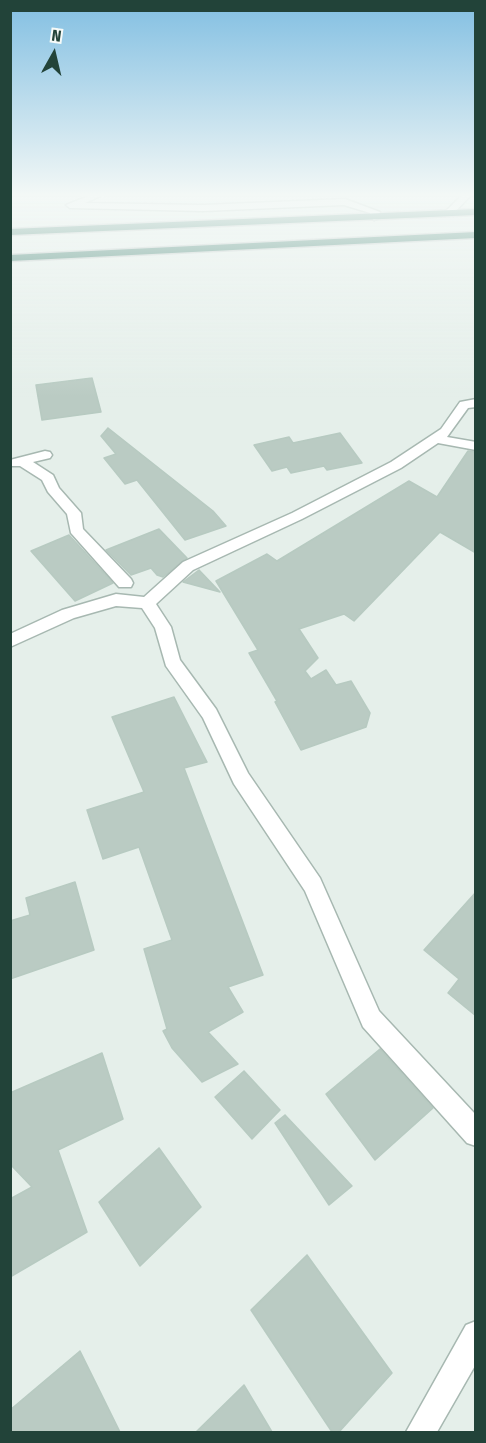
<!DOCTYPE html>
<style>
body{margin:0}
#map{position:relative;width:486px;height:1443px;overflow:hidden;background:#e5efea;font-family:"Fira Sans Condensed",sans-serif}
canvas{display:block}
.frame{position:absolute;inset:0;border:12px solid #224339;pointer-events:none}
.north{position:absolute;left:24px;top:24px;width:60px;height:60px;-webkit-text-stroke:4px #f7fbf9;paint-order:stroke;rotate:8deg;font-size:16px;font-weight:700;line-height:24px;text-align:center;color:#224339}
.north::after{content:'';display:block;margin:auto;width:21px;height:27px;background:#224339;clip-path:polygon(50% 0,100% 100%,50% 72%,0 100%)}
</style>
<div id="map">
<canvas width="486" height="1443"></canvas>
<div class="frame"></div>
<div class="north">N</div>
</div>
<script>
const g = document.querySelector('canvas').getContext('2d');
g.lineJoin = 'round';
function fill(path, color) {
  g.fillStyle = color;
  g.fill(path, 'evenodd');
}
function shape(rows) {
  const path = new Path2D();
  for (const r of rows) {
    path.moveTo(r[0], r[1]);
    for (let i = 2; i < r.length; i += 2) path.lineTo(r[i], r[i + 1]);
  }
  return path;
}
function strokePath(path, color, width, dash) {
  g.strokeStyle = color;
  g.lineWidth = width;
  g.lineCap = dash ? 'butt' : 'round';
  g.setLineDash(dash || []);
  g.stroke(path);
}
const building = shape([
 [92,378,101,412,42,420,36,385,92,378],
 [108,428,213,511,226,526,185,540,137,480,125,484,104,458,116,454,101,436,108,428],
 [340,433,362,463,327,470,324,466,291,473,287,467,272,471,254,445,289,437,293,443,340,433],
 [468,451,476,452,476,553,440,532,354,621,344,614,299,629,318,658,305,671,311,679,326,670,336,685,351,681,370,713,366,727,301,750,275,702,277,701,249,653,258,650,216,581,267,554,277,561,409,481,437,497,468,451],
 [159,529,187,558,163,577,157,575,151,568,131,575,106,550,159,529],
 [69,535,113,583,75,601,31,551,69,535],
 [199,570,220,592,183,582,199,570],
 [174,697,207,762,184,768,263,975,228,987,243,1012,208,1032,238,1064,202,1082,172,1048,163,1031,167,1029,144,949,172,940,139,847,103,859,87,810,144,792,112,717,174,697],
 [75,882,94,950,10,979,10,921,30,915,26,898,75,882],
 [476,892,476,1016,448,993,459,979,424,950,476,892],
 [380,1049,433,1108,375,1160,326,1094,380,1049],
 [102,1053,123,1119,58,1150,87,1232,10,1277,10,1199,32,1187,10,1164,10,1093,102,1053],
 [244,1071,280,1110,252,1139,215,1097,244,1071],
 [285,1115,352,1186,329,1205,275,1123,285,1115],
 [159,1148,201,1207,140,1266,99,1202,159,1148],
 [307,1255,392,1373,339,1432,332,1432,251,1310,307,1255],
 [80,1351,120,1432,10,1432,10,1410,80,1351],
 [244,1385,272,1432,196,1432,244,1385]
]);
fill(building, '#bacbc3');
strokePath(building, '#b7cac1', 1.5);
const minor = shape([
 [91,195,103,195,85,203,203,205,345,199,380,212,377,219,374,220,369,217,370,213,344,205,203,211,70,208,66,205,91,195],
 [462,195,471,195,452,215,446,215,446,211,462,195],
 [476,399,476,407,468,408,447,437,476,442,476,450,438,443,401,468,302,519,193,570,156,604,171,627,180,660,216,709,248,773,320,878,379,1011,476,1115,476,1146,467,1143,363,1027,305,891,234,784,203,718,166,666,155,628,142,608,116,606,74,618,10,647,10,634,62,610,116,594,144,597,183,562,292,513,391,462,441,429,460,402,476,399],
 [45,451,50,452,52,455,50,458,33,462,53,475,59,488,81,513,83,529,131,579,133,583,131,587,119,587,71,533,67,514,48,492,42,480,20,466,10,466,10,460,45,451],
 [476,1321,476,1364,437,1432,406,1432,466,1325,476,1321]
]);
const highway = shape([
 [476,209,476,215,10,235,10,229,476,209],
 [476,232,476,238,10,261,10,255,476,232]
]);
strokePath(minor, '#a7b8b1', 3);
strokePath(highway, '#c1cac8', 3);
fill(minor, '#fff');
fill(highway, '#2b7260');
const sky = g.createLinearGradient(0, 0, 0, 397);
sky.addColorStop(0, '#82bfe2');
sky.addColorStop(0.49, '#f3f8f6');
sky.addColorStop(1, '#f3f8f600');
g.fillStyle = sky;
g.fillRect(0, 0, 486, 397);
</script>
